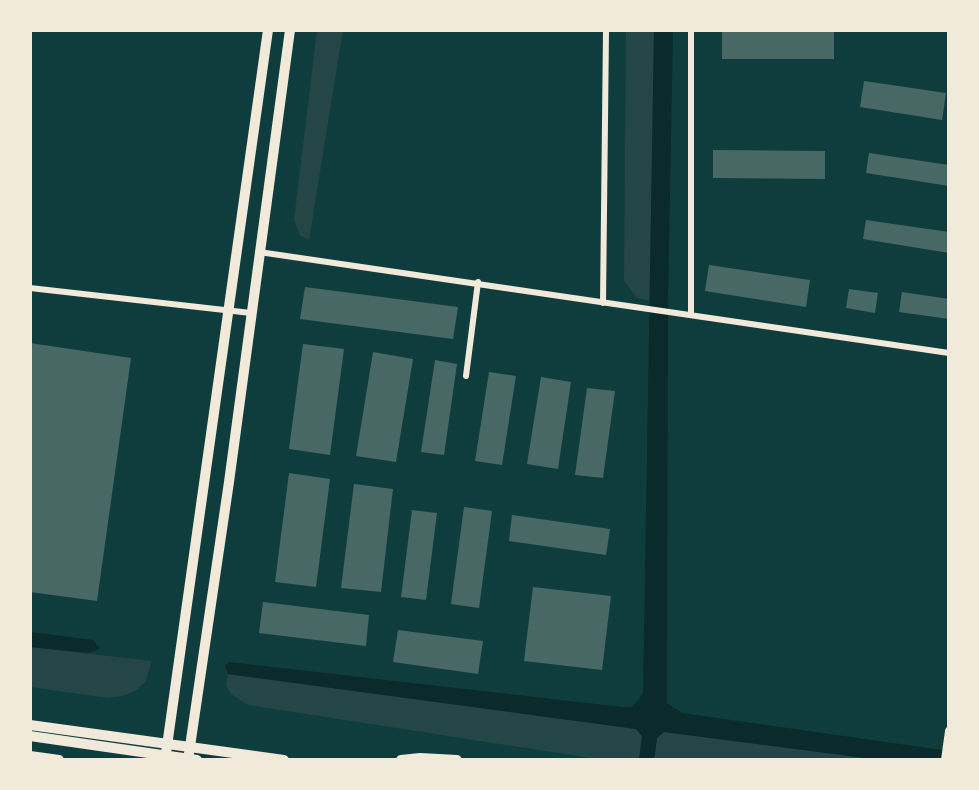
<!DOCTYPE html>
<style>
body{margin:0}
#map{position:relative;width:979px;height:790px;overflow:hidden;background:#0f3d3e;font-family:"Noto Serif",serif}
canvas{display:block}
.frame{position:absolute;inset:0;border:32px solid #f1e9da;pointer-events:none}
</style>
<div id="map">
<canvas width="979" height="790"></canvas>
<div class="frame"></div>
</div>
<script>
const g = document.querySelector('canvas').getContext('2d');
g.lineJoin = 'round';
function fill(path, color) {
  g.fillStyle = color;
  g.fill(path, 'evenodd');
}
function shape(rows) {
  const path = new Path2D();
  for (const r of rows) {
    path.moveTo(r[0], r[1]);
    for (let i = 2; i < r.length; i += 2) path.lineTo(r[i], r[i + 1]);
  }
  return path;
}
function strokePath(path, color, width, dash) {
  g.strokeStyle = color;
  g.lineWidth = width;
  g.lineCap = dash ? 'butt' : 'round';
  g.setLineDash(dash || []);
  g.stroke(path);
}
fill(shape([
 [317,30,343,30,309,240,300,235,294,220],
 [626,30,654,30,650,301,637,298,624,281],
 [30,647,152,661,145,682,135,691,122,696,108,698,30,687],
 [228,674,636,729,642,736,639,760,603,760,248,705,231,694,226,686],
 [664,732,881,760,654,760,657,738]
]), '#244646');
fill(shape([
 [654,30,673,30,668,301,667,703,682,713,949,751,949,760,881,760,664,732,657,738,654,760,639,760,642,736,636,729,228,674,225,666,229,662,622,707,632,707,643,694],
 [30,632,93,640,100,649,89,653,30,647]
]), '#0a2a2b');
fill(shape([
 [722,31,834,32,834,59,722,59],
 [864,81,946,93,942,120,860,107],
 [713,150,825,151,825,179,713,178],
 [869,153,949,165,949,186,866,173],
 [866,220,949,232,949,253,863,239],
 [709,265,810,280,806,307,705,291],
 [305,287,458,307,453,339,300,319],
 [849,289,878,293,875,313,846,308],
 [902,292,949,299,949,319,899,312],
 [30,343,131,358,97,601,30,592],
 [303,344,344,349,330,455,289,449],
 [373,352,413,359,396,462,356,456],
 [435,360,457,364,444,455,421,452],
 [489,372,516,376,502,465,475,461],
 [541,377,571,382,558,469,527,464],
 [587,388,615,391,603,478,575,475],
 [289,473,330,479,316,587,275,582],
 [354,484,393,489,381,592,341,588],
 [464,507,492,511,479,608,451,604],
 [412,510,437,513,426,600,401,597],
 [512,515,610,529,606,555,509,541],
 [533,587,611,596,602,670,524,661],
 [263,602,369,615,366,646,259,633],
 [398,630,483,641,478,674,393,662]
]), '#486865');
strokePath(shape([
 [259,252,949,353],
 [30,288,251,313],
 [603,303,606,30],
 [691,315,691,30],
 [466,376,478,282]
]), '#f1e9da', 6);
strokePath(shape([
 [945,760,949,731]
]), '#f1e9da', 8);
strokePath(shape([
 [30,725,284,760],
 [165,760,268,30],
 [188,760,229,482,290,30],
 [401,760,420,758,457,760]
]), '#f1e9da', 10);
strokePath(shape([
 [30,736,197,760],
 [30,756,59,760]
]), '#f1e9da', 10);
</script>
